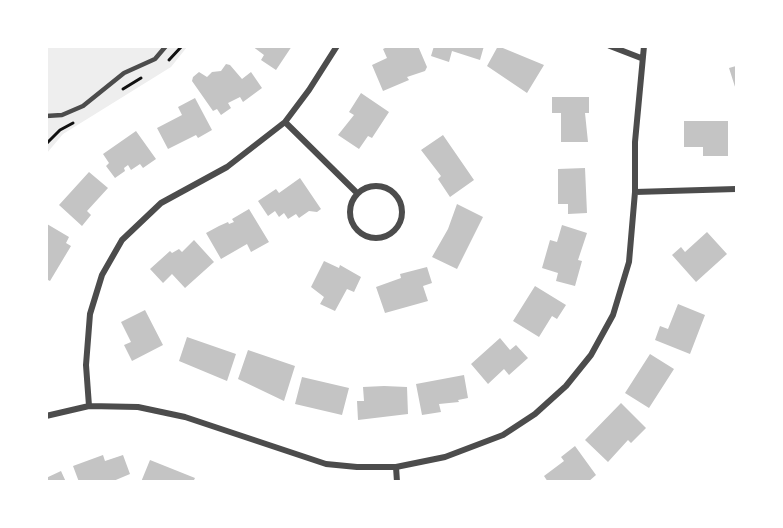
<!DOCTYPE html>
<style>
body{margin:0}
#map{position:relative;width:783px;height:528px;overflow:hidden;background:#fff;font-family:Montserrat,sans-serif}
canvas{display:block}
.frame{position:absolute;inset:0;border:48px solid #fff;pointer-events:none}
</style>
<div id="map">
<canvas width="783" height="528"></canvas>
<div class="frame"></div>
</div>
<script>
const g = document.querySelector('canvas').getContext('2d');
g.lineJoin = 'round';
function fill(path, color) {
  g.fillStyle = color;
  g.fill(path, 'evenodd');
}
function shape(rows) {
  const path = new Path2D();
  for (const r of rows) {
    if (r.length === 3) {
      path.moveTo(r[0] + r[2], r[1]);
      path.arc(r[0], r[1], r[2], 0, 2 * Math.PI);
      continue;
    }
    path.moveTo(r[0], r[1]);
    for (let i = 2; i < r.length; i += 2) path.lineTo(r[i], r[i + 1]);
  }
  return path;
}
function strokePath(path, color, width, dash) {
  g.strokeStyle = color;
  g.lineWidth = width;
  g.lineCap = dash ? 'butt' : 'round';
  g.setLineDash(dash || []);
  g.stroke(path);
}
fill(shape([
 [47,47,187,47,171,67,63,134,47,153]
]), '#eee');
fill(shape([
 [252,46,292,46,276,70,261,60,264,55],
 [389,46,418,46,427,67,425,71,407,77,409,80,383,91,372,65,387,58,383,49],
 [434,46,484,46,480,60,452,51,449,62,431,56],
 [498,46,544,65,527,93,487,66],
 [226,64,230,65,242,79,251,72,262,88,243,102,240,97,228,103,231,108,221,115,217,109,213,111,192,81,193,77,199,72,207,77,212,72,221,71],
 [736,66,736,90,729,68],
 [361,93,389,112,372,138,368,136,359,149,338,135,354,115,349,112],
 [552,97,589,97,589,113,585,113,588,142,561,142,561,113,552,113],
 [195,98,212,130,198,138,196,135,168,149,157,128,182,115,178,107],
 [684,121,728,121,728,156,703,156,703,147,684,147],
 [136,131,156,159,143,168,140,164,131,170,128,165,124,168,125,171,115,178,106,166,109,163,103,154],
 [443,135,474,180,450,197,438,179,441,176,421,150],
 [585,168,587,213,568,214,568,204,558,204,558,169],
 [89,172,108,188,87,211,91,215,82,226,59,205],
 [300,178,321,209,317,212,309,211,299,218,296,214,288,219,284,213,279,217,275,211,268,216,258,201,276,189,279,193],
 [457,204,483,217,457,269,432,257,448,229],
 [249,209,269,242,251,252,247,244,221,259,206,233,219,226,228,222,229,224,234,222,232,219],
 [47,224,69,237,66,243,71,246,50,281,46,279],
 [562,225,587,233,578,260,582,261,575,286,556,281,558,273,542,268,550,240,557,242],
 [707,232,727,254,696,282,672,255,681,247,685,252],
 [194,240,214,262,185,288,172,274,163,283,150,269,170,251,172,253,179,249,182,252],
 [324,261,339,268,340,265,361,277,354,292,347,289,335,311,320,304,324,297,311,287],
 [427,267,432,283,423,286,428,301,385,313,376,287,401,278,400,274],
 [535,286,566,305,557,319,552,316,539,337,513,321],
 [678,304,705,315,690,354,655,340,660,326,668,329],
 [145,310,163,345,132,361,124,345,131,342,121,322],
 [187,337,236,354,227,381,179,361],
 [500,338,510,350,516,345,528,358,509,375,504,369,488,384,471,364],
 [248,350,295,366,284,401,238,379],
 [650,354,674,369,649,408,625,393],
 [464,375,468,398,458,400,459,402,439,404,441,412,422,415,416,384],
 [302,377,349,388,342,415,295,404],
 [384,386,407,387,408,414,358,420,357,401,364,401,363,387],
 [621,403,646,428,631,443,628,440,608,462,585,440],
 [575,446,596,475,588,482,548,482,544,476,564,461,561,457],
 [103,455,105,461,123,455,130,474,111,482,79,482,73,466],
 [150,460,195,478,193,482,141,482],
 [61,471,66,482,46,482,46,478]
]), '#c4c4c4');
strokePath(shape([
 [169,60,182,46],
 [123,89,141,78],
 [46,144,60,130,73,123]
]), '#111', 3);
strokePath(shape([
 [46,116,62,115,83,106,124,73,155,59,166,46]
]), '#4c4c4c', 4.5);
strokePath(shape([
 [610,46,641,58],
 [285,122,357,193],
 [376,212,26],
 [635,192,736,189],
 [89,406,86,365,90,314,102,275,122,240,161,203,227,167,285,122,309,90,337,46],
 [46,416,89,406,138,407,185,417,326,464,357,467,396,467,445,457,503,435,535,414,566,386,591,355,613,315,629,262,635,192,635,142,644,46],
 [396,467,397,482]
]), '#4c4c4c', 6);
</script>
